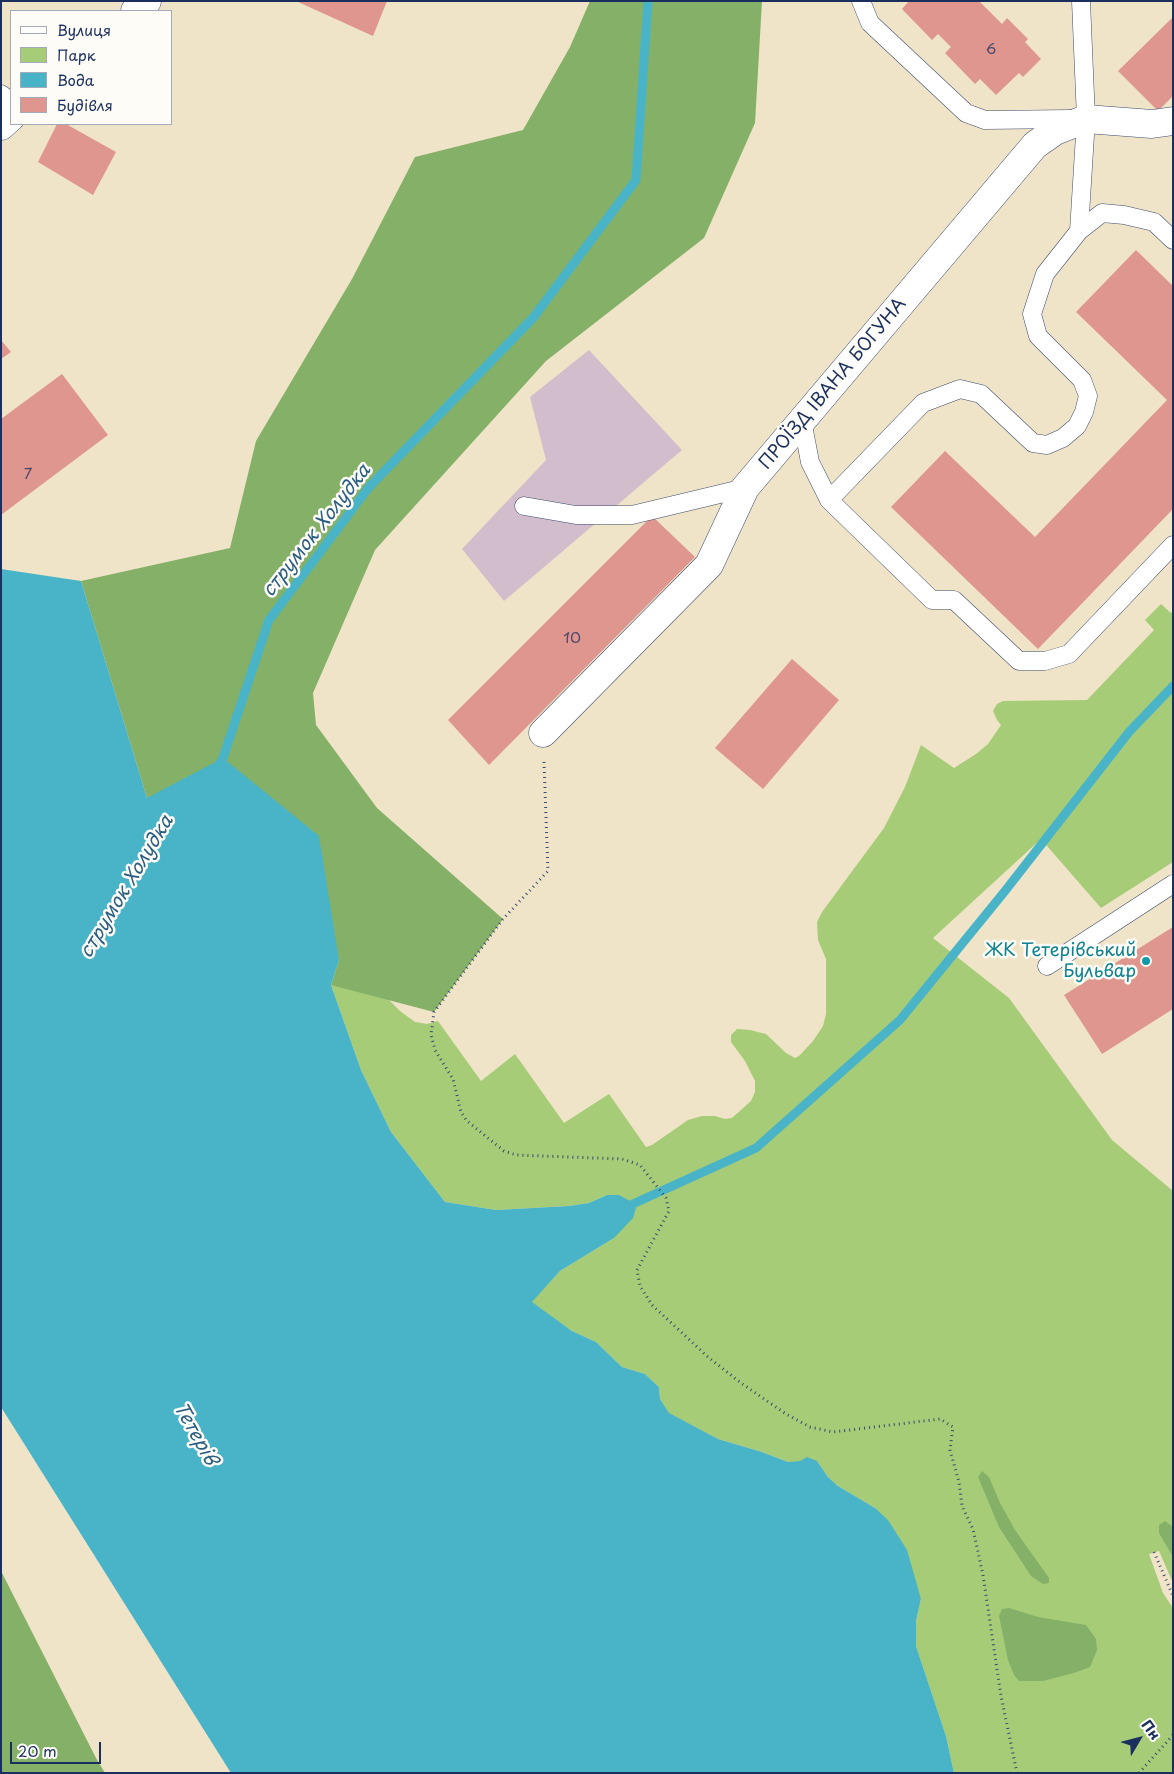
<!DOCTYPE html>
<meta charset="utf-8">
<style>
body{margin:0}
#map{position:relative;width:1174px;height:1774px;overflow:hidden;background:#efe4c8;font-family:"Playpen Sans",sans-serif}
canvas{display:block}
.frame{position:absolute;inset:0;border:2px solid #1b2f5e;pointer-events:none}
.legend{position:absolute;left:10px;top:10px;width:162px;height:115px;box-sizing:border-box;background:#fdfcf7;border:1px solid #a3aaba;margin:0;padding:6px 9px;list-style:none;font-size:15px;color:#1b2f5e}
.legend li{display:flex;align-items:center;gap:10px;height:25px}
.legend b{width:25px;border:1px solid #a3aaba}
.north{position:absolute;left:1114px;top:1714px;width:50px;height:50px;-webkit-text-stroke:4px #fdfcf7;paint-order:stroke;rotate:53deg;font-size:14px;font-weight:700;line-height:20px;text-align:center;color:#1b2f5e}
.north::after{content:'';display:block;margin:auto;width:18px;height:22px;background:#1b2f5e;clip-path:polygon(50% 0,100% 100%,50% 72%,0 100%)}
.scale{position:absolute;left:10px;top:1742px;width:91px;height:22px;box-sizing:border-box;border:2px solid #1b2f5e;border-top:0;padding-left:6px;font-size:15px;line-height:18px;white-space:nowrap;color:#1b2f5e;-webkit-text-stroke:4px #fdfcf7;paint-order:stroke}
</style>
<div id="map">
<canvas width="1174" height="1774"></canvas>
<div class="frame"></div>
<ul class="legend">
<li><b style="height:6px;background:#fff"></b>Вулиця</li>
<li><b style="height:14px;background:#a6cc77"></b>Парк</li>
<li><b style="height:14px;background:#49b4c7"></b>Вода</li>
<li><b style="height:14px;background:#de968f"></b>Будівля</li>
</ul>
<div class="north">Пн</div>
<div class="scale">20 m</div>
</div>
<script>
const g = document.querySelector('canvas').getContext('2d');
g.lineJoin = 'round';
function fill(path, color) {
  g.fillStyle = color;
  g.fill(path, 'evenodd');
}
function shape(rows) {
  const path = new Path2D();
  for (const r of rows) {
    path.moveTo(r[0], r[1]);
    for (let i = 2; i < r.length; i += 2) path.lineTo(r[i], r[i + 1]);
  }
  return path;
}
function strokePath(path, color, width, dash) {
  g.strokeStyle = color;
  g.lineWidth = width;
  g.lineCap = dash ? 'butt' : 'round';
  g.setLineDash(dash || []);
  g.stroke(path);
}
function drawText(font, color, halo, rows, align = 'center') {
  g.font = font + ' "Playpen Sans",sans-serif';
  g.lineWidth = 5;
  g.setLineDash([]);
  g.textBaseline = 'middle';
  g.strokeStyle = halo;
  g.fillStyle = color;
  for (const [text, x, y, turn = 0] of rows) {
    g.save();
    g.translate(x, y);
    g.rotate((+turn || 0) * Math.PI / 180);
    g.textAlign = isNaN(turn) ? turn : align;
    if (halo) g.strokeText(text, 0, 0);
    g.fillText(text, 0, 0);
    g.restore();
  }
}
fill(shape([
 [589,350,682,450,504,601,462,549,546,460,530,397]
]), '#d1bdcc');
fill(shape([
 [1161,604,1171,613,1173,611,1173,862,1101,908,1041,839,933,938,1009,998,1112,1140,1173,1191,1173,1583,1159,1551,1149,1554,1163,1593,1173,1608,1173,1773,954,1773,946,1736,916,1646,916,1621,921,1599,875,1508,838,1486,828,1477,817,1461,788,1462,762,1452,718,1439,668,1413,660,1399,659,1387,645,1374,622,1367,596,1342,572,1331,531,1302,560,1271,614,1238,607,1195,589,1203,569,1206,496,1210,445,1202,391,1132,361,1070,331,985,359,975,373,984,400,1011,415,1022,427,1024,438,1021,481,1081,515,1054,564,1123,609,1094,646,1147,652,1145,688,1120,702,1116,715,1116,725,1119,732,1118,751,1101,755,1092,755,1081,745,1061,731,1042,731,1035,737,1029,750,1030,766,1034,786,1053,795,1058,799,1056,813,1041,823,1026,826,1014,826,959,818,940,817,922,822,912,884,828,905,787,921,745,954,768,976,754,988,744,1001,725,997,720,993,711,997,704,1003,701,1087,700,1154,630,1145,620]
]), '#a6cc77');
fill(shape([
 [590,1,762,1,755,123,704,238,546,361,375,550,313,693,316,725,377,808,503,919,434,1012,331,985,339,960,147,798,81,581,230,548,256,441,352,279,415,157,523,130,570,47],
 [982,1471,989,1477,1000,1503,1015,1530,1049,1578,1049,1583,1043,1584,1031,1576,999,1527,978,1477],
 [1165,1521,1173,1527,1173,1557,1159,1533,1159,1525],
 [1,1571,96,1758,105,1773,1,1773],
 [1009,1608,1038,1617,1086,1625,1096,1639,1097,1650,1090,1667,1074,1673,1043,1681,1019,1681,1014,1675,1008,1660,999,1616,1002,1609]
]), '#84b068');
fill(shape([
 [1,569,81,581,147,798,223,758,319,836,339,960,331,985,361,1070,391,1132,445,1202,496,1210,569,1206,589,1203,607,1195,619,1195,630,1201,636,1208,633,1218,614,1238,560,1271,532,1302,572,1331,596,1342,622,1367,645,1374,659,1387,660,1399,669,1413,718,1439,762,1452,788,1462,800,1461,807,1457,817,1461,828,1477,838,1486,875,1508,888,1520,907,1550,921,1599,916,1621,916,1646,946,1736,954,1773,231,1773,1,1407]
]), '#49b4c7');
strokePath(shape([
 [217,768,223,758,269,620,369,487,533,318,636,180,648,1],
 [624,1208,756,1148,900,1020,1005,891,1129,732,1173,686]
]), '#49b4c7', 9);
fill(shape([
 [296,1,387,1,373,36],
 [909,1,979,1,1002,24,1007,18,1028,39,1025,42,1041,59,1023,77,1019,73,996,95,980,79,975,84,945,53,951,47,938,34,932,40,902,9],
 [1173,17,1173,96,1158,111,1118,71],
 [57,124,66,124,116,152,93,195,38,162],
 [1136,250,1173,286,1173,509,1038,649,891,507,945,451,1035,537,1167,400,1076,312],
 [1,340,11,352,1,359],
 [62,374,108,435,1,515,1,419],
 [652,516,695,557,489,765,448,720],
 [792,659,839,700,763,789,715,748],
 [1173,927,1173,1009,1102,1054,1064,995]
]), '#de968f');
const service = shape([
 [861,1,870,23,966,113,985,120,1071,119],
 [1,94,11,102],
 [1079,231,1086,119,1081,1],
 [802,420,810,462,829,500,932,600,954,600,1019,661,1045,661,1069,654,1173,545],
 [829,500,923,403,960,389,981,394,1033,443,1047,445,1063,438,1077,426,1084,412,1088,396,1082,380,1038,336,1032,314,1045,274,1079,231,1102,213,1124,215,1154,222,1173,240],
 [524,506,576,515,632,515,745,488],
 [1047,966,1173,884]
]);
const minor = shape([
 [135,11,147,1],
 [1,126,11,117],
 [543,733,709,565,745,488,1035,145,1055,131,1086,119,1152,124,1173,121]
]);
strokePath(service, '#3b4a6e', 19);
strokePath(minor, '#3b4a6e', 29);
strokePath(shape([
 [544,762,548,871,503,919,434,1012,431,1035,435,1050,453,1079,461,1112,467,1121,504,1151,516,1155,622,1159,640,1165,666,1198,669,1211,637,1270,640,1286,652,1305,708,1357,741,1383,786,1414,810,1427,833,1432,940,1419,953,1427,950,1450,959,1482,962,1506,973,1529,983,1575,1001,1696,1017,1773],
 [1154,1552,1173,1596],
 [1139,1773,1173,1735]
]), '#3b4a6e', 3, [1, 4]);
strokePath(service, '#fff', 18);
strokePath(minor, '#fff', 28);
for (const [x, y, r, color] of [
 [1146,961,5,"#0f9aa8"]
]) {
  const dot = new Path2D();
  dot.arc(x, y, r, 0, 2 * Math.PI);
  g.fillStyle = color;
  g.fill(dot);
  strokePath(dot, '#fdfcf7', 2);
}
drawText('15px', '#4c496a', null, [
 ["6",991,50],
 ["7",28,475],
 ["10",572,639]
]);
drawText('18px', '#1b2f5e', '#fdfcf7', [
 ["ПРОЇЗД ІВАНА БОГУНА",833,384,-50]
]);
drawText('18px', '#0d838f', '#fdfcf7', [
 ["ЖК Тетерівський",1136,951],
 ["Бульвар",1136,972]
], 'right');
drawText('italic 19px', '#2b5e83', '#fdfcf7', [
 ["струмок Холудка",317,531,-52],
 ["струмок Холудка",127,887,-59],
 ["Тетерів",195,1434,61]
]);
</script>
